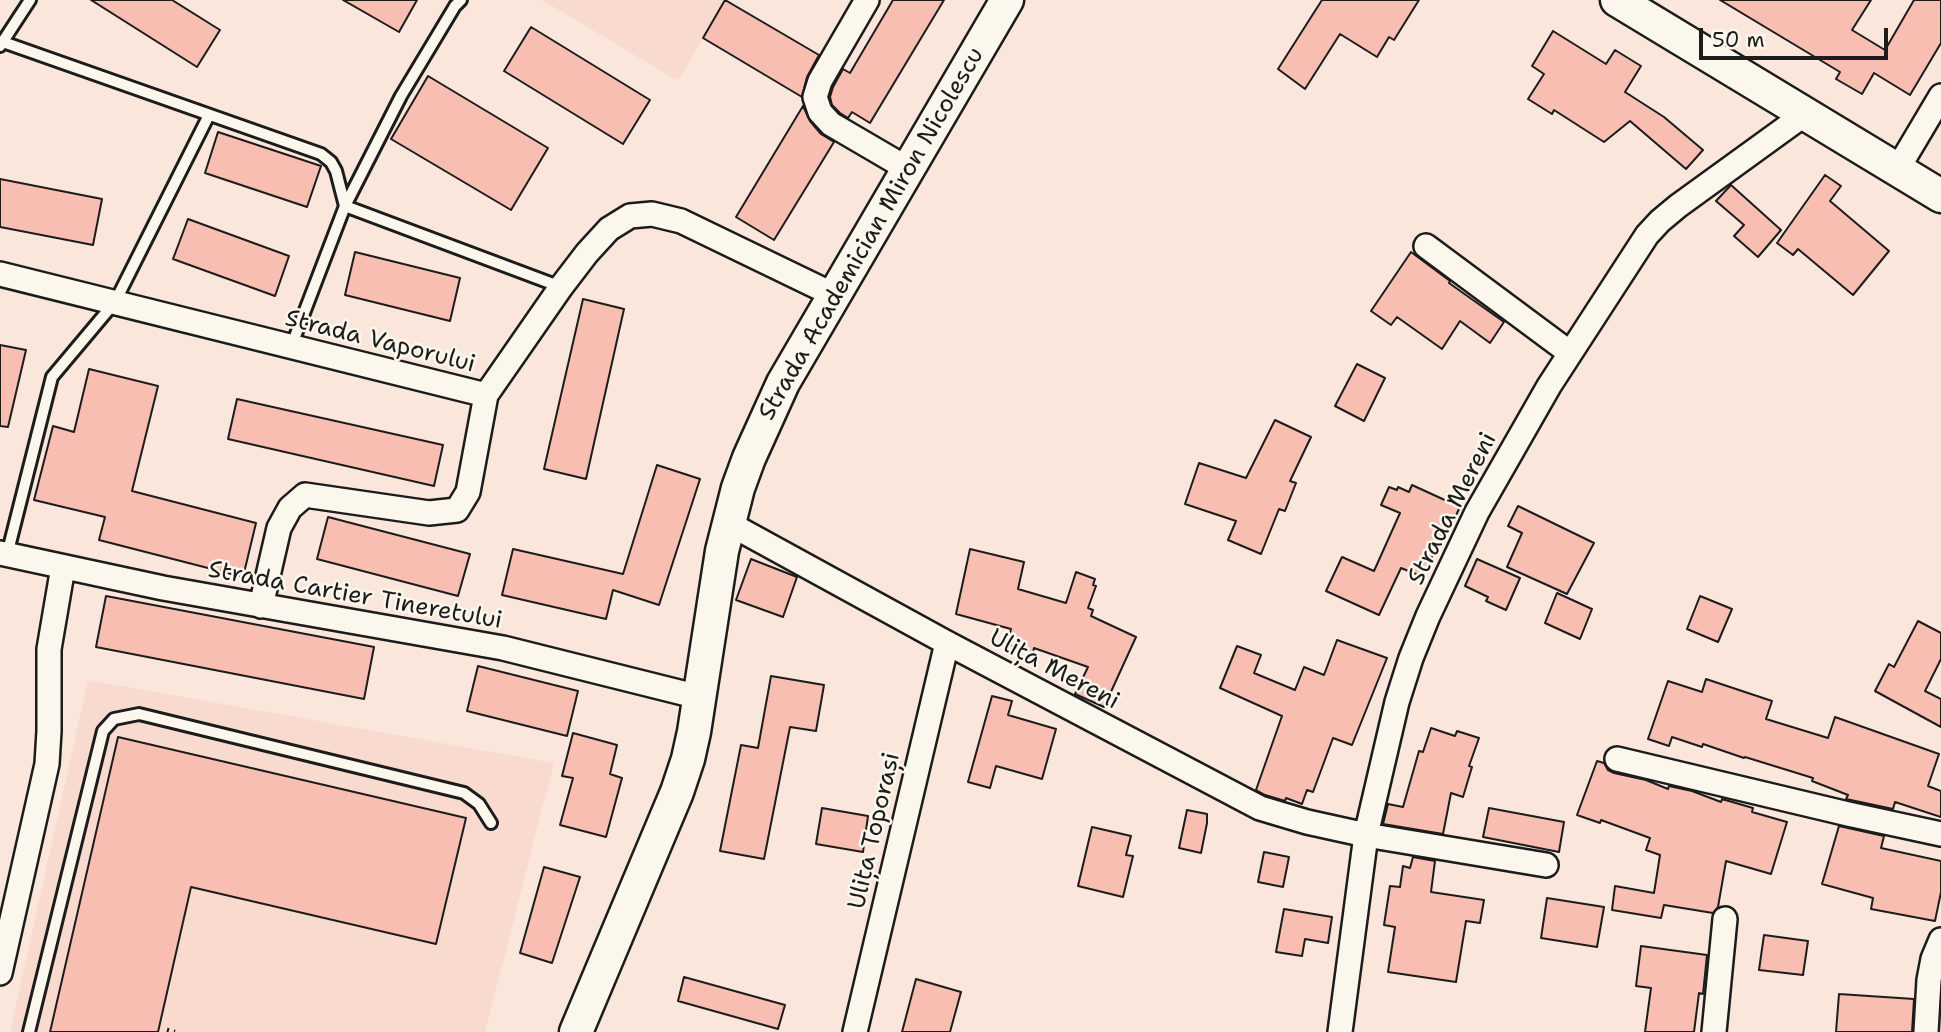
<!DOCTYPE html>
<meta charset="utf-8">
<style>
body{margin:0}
#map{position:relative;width:1941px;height:1032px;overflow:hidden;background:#fae6db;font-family:"Shantell Sans",sans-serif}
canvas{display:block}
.scale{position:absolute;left:1699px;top:28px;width:189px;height:32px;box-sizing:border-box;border:4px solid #1c1c1c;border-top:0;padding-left:9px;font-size:21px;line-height:24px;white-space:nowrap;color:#1c1c1c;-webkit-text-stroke:5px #fbf7ec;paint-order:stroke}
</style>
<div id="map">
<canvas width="1941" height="1032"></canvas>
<div class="scale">50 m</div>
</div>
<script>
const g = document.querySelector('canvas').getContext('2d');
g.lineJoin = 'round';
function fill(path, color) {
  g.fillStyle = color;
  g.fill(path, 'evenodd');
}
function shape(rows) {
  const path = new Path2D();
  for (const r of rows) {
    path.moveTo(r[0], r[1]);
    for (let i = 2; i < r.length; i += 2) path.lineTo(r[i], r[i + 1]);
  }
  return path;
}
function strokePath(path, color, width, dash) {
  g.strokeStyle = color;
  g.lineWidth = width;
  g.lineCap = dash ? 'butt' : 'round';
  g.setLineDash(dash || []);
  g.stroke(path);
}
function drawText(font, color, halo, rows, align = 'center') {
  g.font = font + ' "Shantell Sans",sans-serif';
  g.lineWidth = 5;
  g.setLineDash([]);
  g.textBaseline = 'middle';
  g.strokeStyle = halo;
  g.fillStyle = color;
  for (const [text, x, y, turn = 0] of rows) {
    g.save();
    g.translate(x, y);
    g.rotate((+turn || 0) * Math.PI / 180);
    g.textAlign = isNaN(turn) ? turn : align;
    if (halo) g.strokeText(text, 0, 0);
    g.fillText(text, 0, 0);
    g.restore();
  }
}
fill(shape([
 [542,0,725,0,678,81],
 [88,680,554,763,485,1032,10,1032]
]), '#f9dacf');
const building = shape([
 [91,0,172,0,220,30,197,67,91,0],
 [343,0,417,0,399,32,343,0],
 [725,0,819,55,807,77,802,97,703,38,725,0],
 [893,0,944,0,870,123,852,112,848,118,840,113,832,105,830,97,833,87,843,69,850,73,893,0],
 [1322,0,1419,0,1394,40,1389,37,1377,57,1340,34,1305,89,1278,69,1322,0],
 [1720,0,1871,0,1852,30,1885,50,1914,0,1941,0,1941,43,1910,95,1874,73,1862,94,1836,79,1840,72,1720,0],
 [531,27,650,100,623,144,504,71,531,27],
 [1553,31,1606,64,1615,50,1641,66,1625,92,1664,117,1703,150,1686,169,1630,121,1604,142,1554,110,1552,114,1528,99,1544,74,1532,66,1553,31],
 [428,76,548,148,511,210,391,139,428,76],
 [803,106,810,121,821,134,834,142,774,240,736,217,803,106],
 [218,132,321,166,307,207,205,173,218,132],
 [1825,175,1841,186,1830,201,1889,251,1853,295,1798,249,1793,255,1777,243,1825,175],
 [0,179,102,199,93,245,0,227,0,179],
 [1731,185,1781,230,1758,257,1734,236,1744,225,1716,201,1731,185],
 [188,219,289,256,275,296,173,259,188,219],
 [355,252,460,278,450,321,345,295,355,252],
 [1411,252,1450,281,1449,283,1504,322,1490,343,1460,321,1442,349,1397,317,1391,325,1371,311,1411,252],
 [583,299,624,309,586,479,544,469,583,299],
 [0,345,26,350,8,427,0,426,0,345],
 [1357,364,1385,378,1364,421,1335,406,1357,364],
 [89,369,158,386,132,491,256,523,243,577,99,540,105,517,34,500,53,426,74,432,89,369],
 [237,399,443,445,434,486,228,439,237,399],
 [1275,420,1311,437,1290,481,1296,483,1285,511,1279,509,1261,554,1228,540,1236,521,1185,504,1199,463,1246,478,1275,420],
 [657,465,700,479,659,605,613,590,606,619,502,595,513,549,623,574,657,465],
 [1412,485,1460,507,1447,534,1443,532,1423,577,1401,568,1379,615,1326,591,1342,557,1374,571,1400,513,1381,505,1389,487,1397,490,1398,487,1409,492,1412,485],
 [1518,506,1594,543,1567,594,1507,567,1522,533,1508,526,1518,506],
 [328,517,470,554,458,596,317,559,328,517],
 [970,549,1024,562,1018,589,1066,603,1076,572,1095,579,1093,585,1096,586,1088,608,1093,610,1091,616,1136,637,1104,707,1075,694,1088,667,1034,648,1033,653,1007,644,1011,629,956,614,970,549],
 [751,559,797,577,783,617,736,600,751,559],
 [1477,559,1520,578,1506,610,1486,601,1488,597,1465,586,1477,559],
 [1557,593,1592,609,1580,639,1545,623,1557,593],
 [106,596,374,647,364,699,96,647,106,596],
 [1700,596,1732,609,1718,642,1687,629,1700,596],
 [1918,621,1941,633,1941,659,1925,691,1941,699,1941,727,1875,691,1889,664,1894,667,1918,621],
 [1337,640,1387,658,1352,745,1333,738,1313,792,1307,790,1302,804,1286,798,1285,801,1265,795,1256,790,1282,716,1220,688,1237,646,1261,655,1254,673,1295,690,1304,667,1324,675,1337,640],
 [478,666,578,691,567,736,467,711,478,666],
 [771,676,824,685,816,731,790,727,764,859,720,851,741,745,758,748,771,676],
 [1706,679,1772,701,1766,719,1828,738,1835,717,1939,754,1928,786,1941,791,1941,817,1895,802,1893,809,1846,799,1848,795,1812,781,1813,778,1745,757,1744,758,1703,744,1702,747,1672,737,1669,746,1648,739,1668,681,1702,692,1706,679],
 [992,696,1012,701,1008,715,1056,729,1042,779,996,766,990,788,968,782,992,696],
 [1431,728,1455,736,1457,731,1479,738,1469,766,1472,767,1463,797,1451,793,1443,834,1383,824,1388,804,1403,807,1419,751,1423,752,1431,728],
 [573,733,617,745,610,774,622,778,606,837,560,825,573,778,562,776,573,733],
 [118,737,466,818,436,944,191,887,158,1032,50,1032,118,737],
 [1597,761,1604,763,1608,770,1614,773,1646,780,1668,789,1669,786,1692,791,1721,802,1722,799,1753,808,1752,812,1787,822,1771,874,1726,861,1718,907,1713,913,1664,905,1661,918,1612,910,1615,886,1654,893,1660,855,1646,850,1650,838,1601,820,1600,823,1577,815,1597,761],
 [822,808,868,816,863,852,816,844,822,808],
 [1489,808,1564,822,1559,852,1483,837,1489,808],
 [1187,810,1207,814,1207,823,1201,853,1179,848,1187,810],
 [1839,826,1884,836,1881,848,1941,861,1941,892,1935,921,1871,909,1873,898,1822,884,1839,826],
 [1092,827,1131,836,1126,855,1133,856,1123,897,1078,886,1092,827],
 [1264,852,1289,857,1283,887,1258,882,1264,852],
 [1413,857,1435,861,1431,892,1484,900,1480,923,1466,921,1456,982,1388,972,1395,927,1384,925,1390,886,1400,887,1403,866,1410,868,1413,857],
 [544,867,580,877,552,963,520,953,544,867],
 [1547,898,1604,907,1597,947,1541,938,1547,898],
 [1284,909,1332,917,1328,943,1305,939,1302,956,1276,952,1284,909],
 [1764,935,1808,941,1803,975,1759,970,1764,935],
 [1641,946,1707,955,1703,994,1699,993,1694,1032,1645,1032,1651,988,1636,986,1641,946],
 [684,977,785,1005,778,1029,678,1001,684,977],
 [916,979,961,992,950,1032,902,1032,916,979],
 [1839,994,1914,999,1912,1032,1836,1032,1839,994]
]);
fill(building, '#f8beb2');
strokePath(building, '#1c1c1c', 2);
const lane = shape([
 [3,42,321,154,331,162,336,171,345,206,561,287],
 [0,46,30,0],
 [291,347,345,206,401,96,455,6,461,0],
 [7,555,52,377,115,302,209,115],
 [29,1032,103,731,114,719,139,714,464,793,479,804,491,823]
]);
const street = shape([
 [867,0,820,81,815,97,820,112,831,124,908,169],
 [1897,170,1941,96],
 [1426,246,1570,353],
 [0,274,486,395,468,492,457,510,429,513,305,495,290,508,279,528,261,606],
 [486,395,561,287,587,253,609,229,630,216,652,214,681,221,834,295],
 [728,523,947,643,1260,808,1307,822,1366,835,1546,865],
 [0,553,163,588,503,648,699,697],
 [1617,759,1848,814,1941,834],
 [0,973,47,764,49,731,49,649,63,567],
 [855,1032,947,643],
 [1340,1032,1366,835,1397,702,1411,658,1428,616,1477,512,1549,386,1647,235,1660,221,1678,206,1805,114],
 [1714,1032,1725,919],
 [1926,1032,1929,980,1933,959,1941,940]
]);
const secondary = shape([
 [1617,0,1941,196],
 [576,1032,677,792,688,759,694,732,722,551,738,488,749,458,783,383,1007,0]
]);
strokePath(lane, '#1c1c1c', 16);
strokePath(street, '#1c1c1c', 28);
strokePath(secondary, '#1c1c1c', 37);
strokePath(shape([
 [167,1030,175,1032]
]), '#1c1c1c', 4.5, [2, 5]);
strokePath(lane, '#fbf7ec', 10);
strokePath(street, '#fbf7ec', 23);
strokePath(secondary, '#fbf7ec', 32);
drawText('24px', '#1c1c1c', '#fbf7ec', [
 ["Strada Academician Miron Nicolescu",872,234,-60],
 ["Strada Vaporului",380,342,14],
 ["Strada Mereni",1453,509,-63],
 ["Strada Cartier Tineretului",355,596,10],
 ["Ulița Mereni",1054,670,28],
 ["Ulița Toporași",875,831,-77]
]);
</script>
